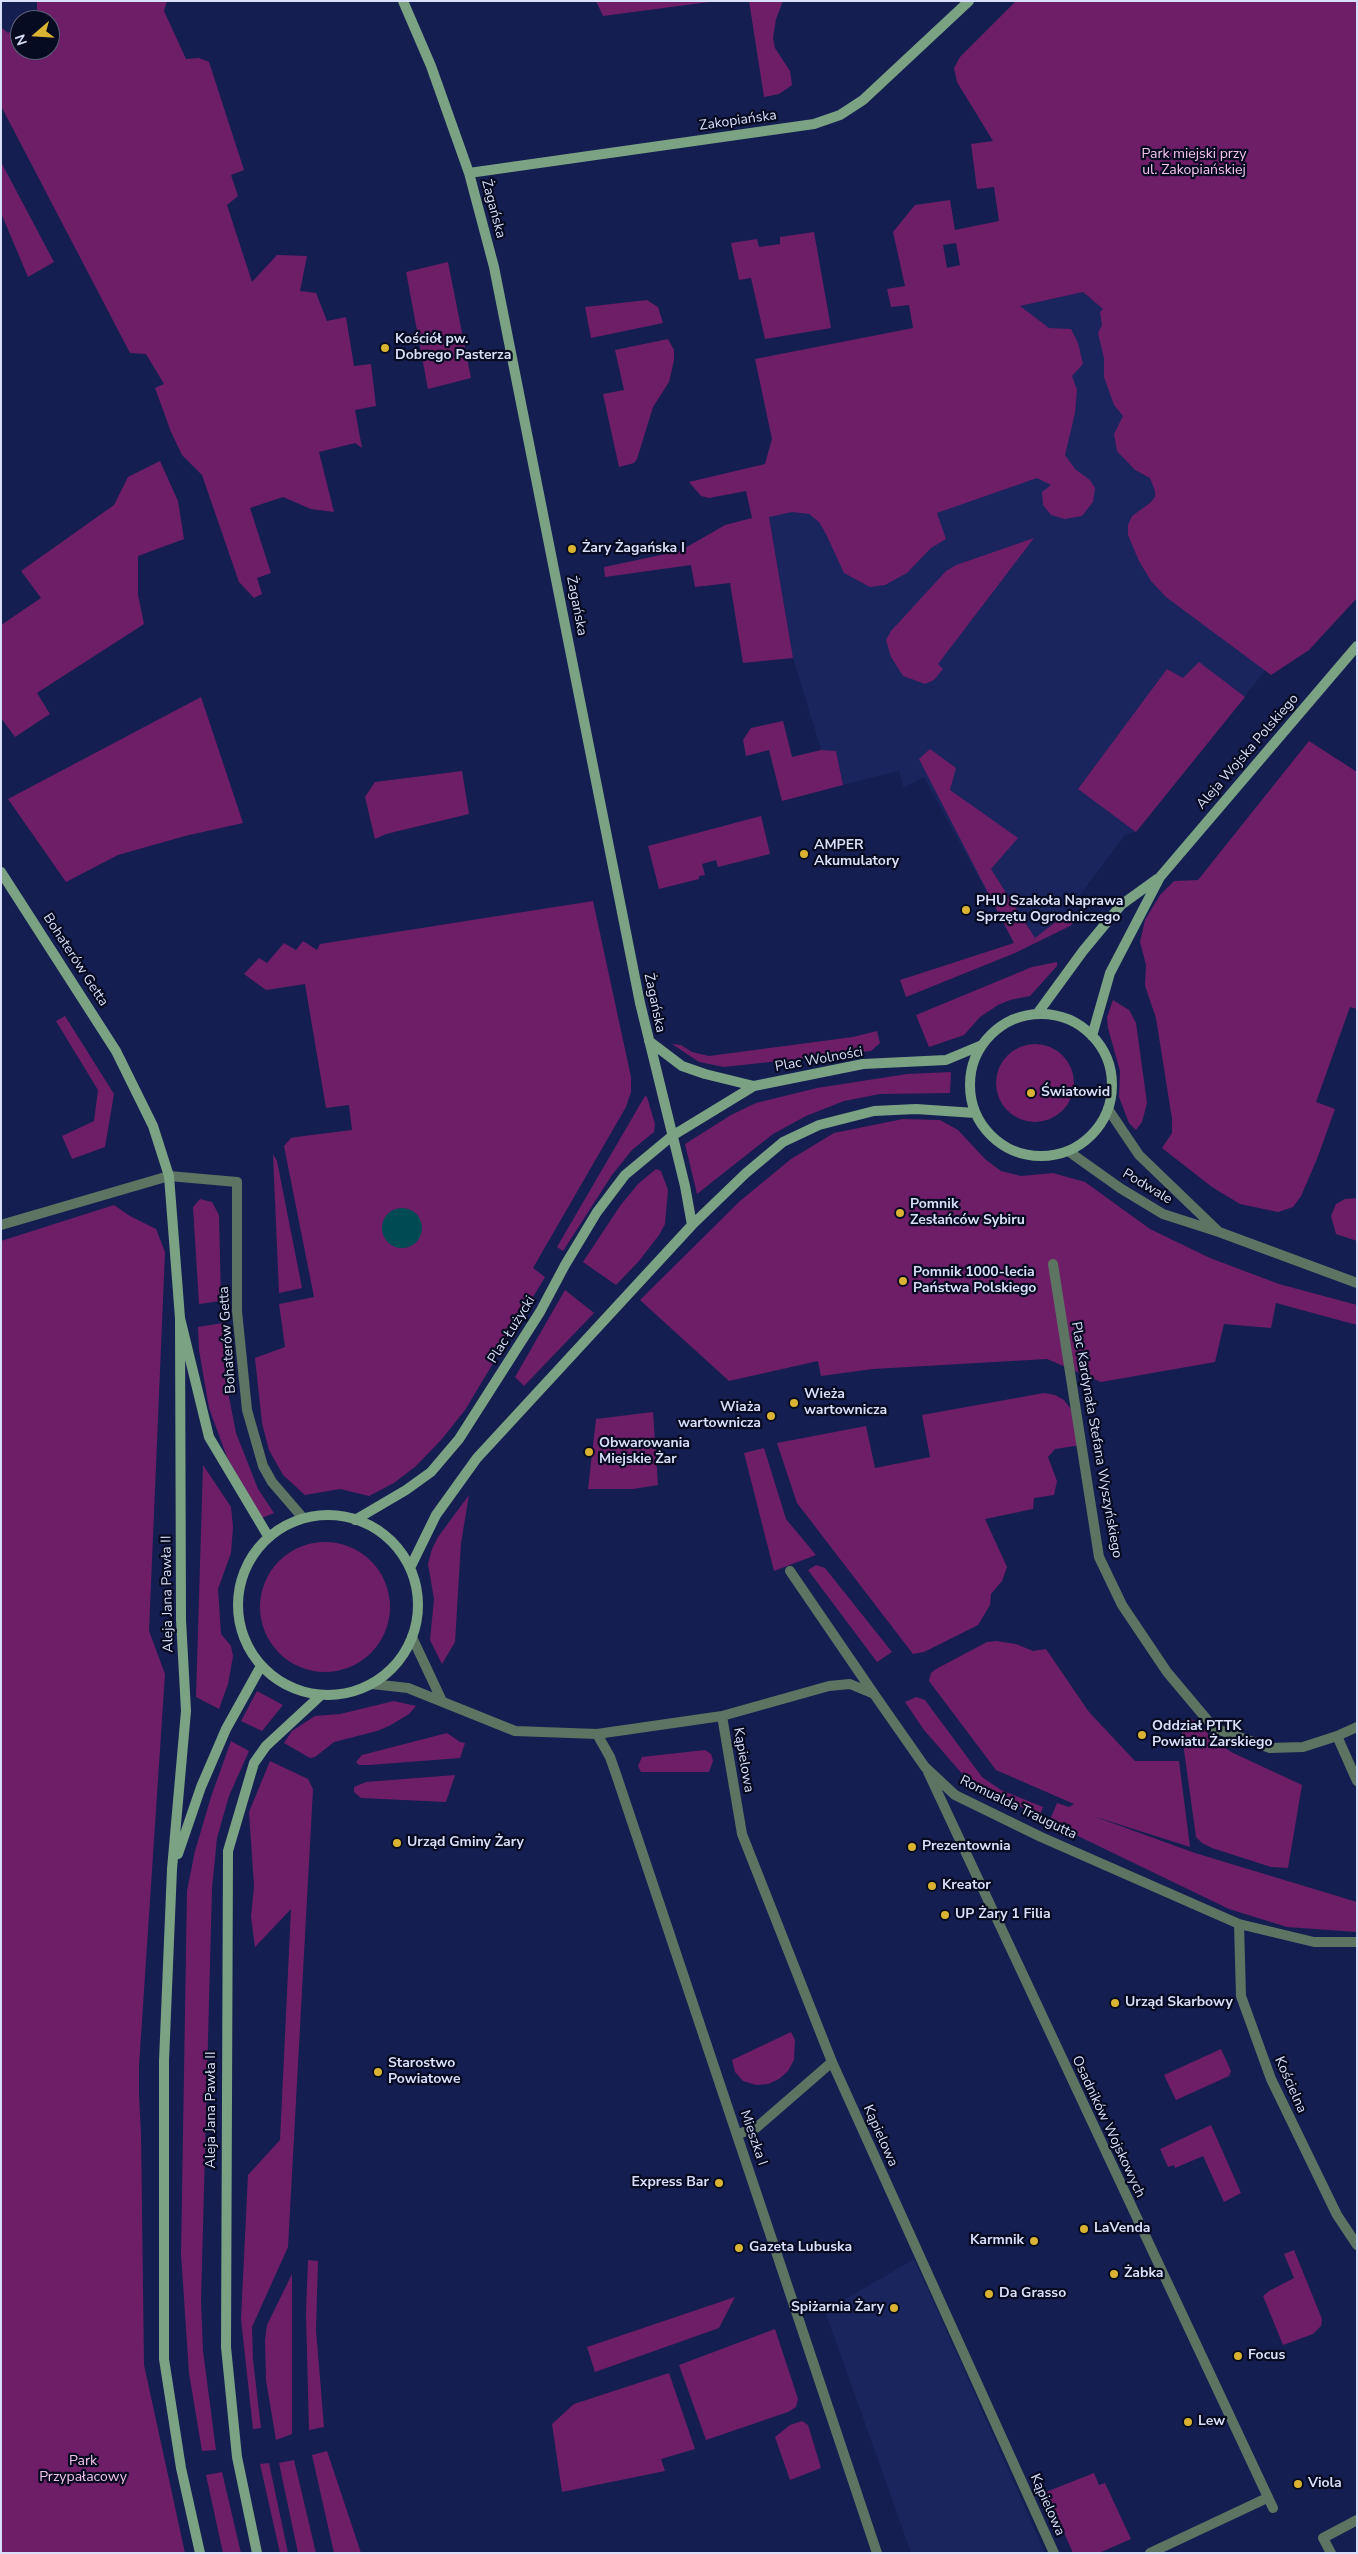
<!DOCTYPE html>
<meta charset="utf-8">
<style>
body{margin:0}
#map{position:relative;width:1358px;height:2554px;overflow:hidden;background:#151e50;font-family:"Nunito Sans",sans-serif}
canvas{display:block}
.frame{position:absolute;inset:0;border:2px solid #d7dffa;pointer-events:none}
.north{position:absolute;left:10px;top:10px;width:50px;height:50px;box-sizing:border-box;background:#070b21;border:1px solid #5a6078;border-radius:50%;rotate:251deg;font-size:14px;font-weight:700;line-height:20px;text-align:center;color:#d7dffa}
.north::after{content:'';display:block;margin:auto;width:18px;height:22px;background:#dab333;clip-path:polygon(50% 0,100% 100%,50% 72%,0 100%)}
</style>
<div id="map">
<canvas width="1358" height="2554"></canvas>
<div class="frame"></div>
<div class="north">N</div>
</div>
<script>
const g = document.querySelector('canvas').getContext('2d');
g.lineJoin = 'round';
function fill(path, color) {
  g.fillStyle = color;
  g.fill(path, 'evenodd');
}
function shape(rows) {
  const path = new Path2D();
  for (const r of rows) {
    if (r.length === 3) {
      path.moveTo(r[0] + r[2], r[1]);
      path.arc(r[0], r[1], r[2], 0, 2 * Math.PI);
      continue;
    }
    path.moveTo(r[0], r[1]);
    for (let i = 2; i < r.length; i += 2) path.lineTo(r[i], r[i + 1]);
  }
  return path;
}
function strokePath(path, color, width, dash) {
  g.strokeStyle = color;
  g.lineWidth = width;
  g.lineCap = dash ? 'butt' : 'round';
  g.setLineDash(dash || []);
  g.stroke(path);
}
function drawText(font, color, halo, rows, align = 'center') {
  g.font = font + ' "Nunito Sans",sans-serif';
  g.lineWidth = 4.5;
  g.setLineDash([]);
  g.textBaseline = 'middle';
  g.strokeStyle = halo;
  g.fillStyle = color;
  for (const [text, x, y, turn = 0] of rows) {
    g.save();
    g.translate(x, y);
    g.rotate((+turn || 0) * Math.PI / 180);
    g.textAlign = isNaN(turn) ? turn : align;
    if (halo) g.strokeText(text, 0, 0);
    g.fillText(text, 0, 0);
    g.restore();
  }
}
fill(shape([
 [1083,292,1221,408,1354,554,1254,685,1136,832,1125,835,1066,914,1035,938,1014,943,924,777,903,788,899,771,843,785,836,751,821,750,793,658,769,517,765,464,772,439,755,359,835,345],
 [914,2259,965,2372,1045,2553,911,2553,825,2311]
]), '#1a245d');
fill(shape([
 [37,1,167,1,164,11,186,59,199,58,209,62,244,170,231,175,238,196,227,205,252,282,277,255,307,256,300,291,316,293,327,321,346,317,354,366,371,364,376,406,355,410,362,448,355,443,319,452,334,512,311,509,283,497,250,508,271,573,257,578,262,594,254,598,239,582,202,475,182,455,171,432,155,388,164,384,146,354,130,353,1,106,1,27,8,33,20,26,20,50,50,50,50,20,30,20,37,16],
 [596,1,717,1,603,16],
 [749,1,783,1,776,19,773,38,775,48,790,71,792,85,779,94,764,97],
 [1016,1,1357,1,1357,598,1309,650,1271,675,1166,597,1151,581,1139,561,1128,535,1128,525,1132,516,1150,503,1155,497,1155,491,1150,478,1135,470,1117,451,1114,434,1123,416,1114,405,1104,377,1104,358,1098,333,1102,325,1100,312,1103,309,1083,292,1020,306,1049,328,1071,329,1078,343,1083,364,1072,376,1077,390,1075,413,1065,455,1075,469,1090,480,1095,488,1093,502,1082,516,1065,519,1051,515,1043,505,1042,492,1051,485,1037,478,937,513,946,539,931,548,907,573,885,585,870,587,844,573,826,534,819,522,809,514,792,512,769,517,793,658,743,663,730,583,695,587,691,565,605,577,604,567,680,551,725,525,752,518,746,491,709,498,701,496,689,482,765,464,772,439,755,359,913,328,909,305,891,307,887,289,905,286,893,232,915,205,950,200,955,230,999,221,994,187,977,189,971,144,993,141,957,82,954,68,960,57],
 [956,243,960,265,947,268,943,245],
 [1,162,54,262,28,277,1,213],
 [814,232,831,328,765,339,751,278,739,280,731,243,757,239,759,247,780,244,780,237],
 [448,262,471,378,428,389,406,272],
 [647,300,658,307,663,323,591,338,585,307],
 [668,339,674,350,674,360,669,382,653,407,637,459,634,463,619,467,603,394,624,390,615,350],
 [160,461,178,501,184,539,138,556,138,595,144,624,37,693,50,714,15,737,1,718,1,625,41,598,21,571,114,505,128,477],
 [1034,538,938,664,943,669,934,680,925,684,903,676,891,657,886,640,891,631,946,571,956,565],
 [1199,662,1245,697,1136,832,1078,789,1167,669,1183,678],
 [201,697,243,823,185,836,118,855,66,882,8,799],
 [783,721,792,757,821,750,836,751,843,785,782,801,769,750,746,756,743,740,751,728],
 [1309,741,1357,772,1357,1009,1350,1007,1316,1102,1335,1109,1317,1159,1301,1196,1293,1207,1278,1212,1240,1204,1212,1187,1162,1148,1172,1133,1172,1119,1156,1018,1145,986,1146,965,1140,942,1145,920,1160,895,1174,881,1198,880],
 [930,749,956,768,950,790,1018,838,991,869,1035,938,1066,914,1075,921,1070,926,1015,953,906,997,900,980,1014,943,919,759],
 [462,771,469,814,386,834,375,839,365,797,375,782],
 [761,816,770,854,718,867,716,860,702,864,705,875,699,876,699,879,659,889,648,846],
 [593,901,631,1077,631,1092,626,1107,533,1268,545,1277,465,1410,442,1439,416,1466,394,1483,369,1496,340,1489,305,1495,283,1475,269,1450,262,1423,255,1358,285,1347,279,1304,314,1297,284,1146,291,1138,296,1137,352,1130,349,1105,326,1108,305,984,266,990,244,974,259,958,267,963,284,943,296,950,303,941,317,950,320,944],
 [1057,962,1057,966,1030,996,1010,1000,998,1005,980,1017,964,1035,929,1047,916,1015,1032,967],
 [1113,1000,1129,1010,1136,1023,1147,1103,1142,1122,1136,1130,1129,1123,1119,1097,1120,1071,1108,1028,1107,1017],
 [65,1016,114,1094,105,1147,72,1159,62,1136,94,1121,98,1090,56,1021],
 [877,1031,880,1043,871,1051,724,1067,699,1062,672,1044,681,1045,692,1052,709,1056,853,1037],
 [1035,1083,39],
 [951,1072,950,1093,880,1094,844,1101,806,1116,773,1134,697,1194,685,1144,731,1115,756,1103,817,1088,907,1074],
 [645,1096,647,1097,655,1124,654,1132,632,1150,612,1175,563,1251,557,1247],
 [903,1119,940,1120,958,1130,985,1159,1001,1171,1021,1176,1053,1173,1085,1182,1150,1229,1210,1258,1279,1284,1357,1305,1357,1325,1276,1303,1271,1328,1224,1324,1215,1362,1101,1382,1047,1359,873,1369,821,1376,818,1361,729,1381,640,1300,740,1201,791,1159,834,1133],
 [273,1154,277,1161,302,1288,279,1293],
 [656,1169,661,1171,668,1190,665,1224,659,1235,639,1261,616,1285,583,1262,620,1206,638,1184],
 [1357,1198,1357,1241,1336,1234,1331,1216,1336,1204,1345,1199],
 [200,1199,212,1202,219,1215,221,1301,199,1304,193,1207],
 [114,1205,130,1216,156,1229,165,1252,149,1631,165,1674,139,2066,139,2094,141,2134,144,2365,185,2553,1,2553,1,1241],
 [565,1290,594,1313,524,1386,515,1377],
 [223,1323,225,1376,236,1433,258,1489,274,1513,262,1518,227,1457,209,1408,199,1350,198,1327],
 [1044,1393,1055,1395,1064,1400,1071,1409,1081,1445,1055,1449,1048,1457,1057,1481,1054,1495,1034,1498,1033,1509,985,1519,1007,1567,1002,1581,991,1594,990,1605,978,1625,924,1652,913,1654,797,1503,777,1443,866,1426,875,1468,930,1457,922,1415],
 [653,1412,658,1485,633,1489,588,1489,596,1419],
 [764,1448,786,1519,816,1555,774,1571,744,1453],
 [203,1465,231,1507,233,1527,231,1553,218,1589,221,1634,231,1646,233,1656,228,1684,219,1709,196,1697],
 [469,1495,461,1543,455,1642,442,1664,430,1640,434,1599,428,1564,432,1549,438,1537],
 [325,1607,65],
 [816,1565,825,1568,892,1652,877,1662,808,1570],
 [996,1641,1016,1644,1033,1651,1046,1649,1089,1712,1135,1761,1179,1761,1190,1847,1093,1816,1195,1853,1357,1902,1357,1932,1287,1927,1229,1909,1049,1822,1057,1803,1069,1807,1074,1804,996,1770,929,1681,931,1673,936,1669,987,1642],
 [257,1691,283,1705,262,1731,241,1721],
 [916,1697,925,1700,982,1777,1001,1790,1043,1807,1040,1815,999,1798,964,1776,924,1730,905,1702],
 [394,1701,416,1706,409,1714,389,1726,377,1731,334,1742,315,1757,310,1758,284,1743,292,1731,315,1716,340,1714],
 [1189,1718,1198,1722,1213,1739,1231,1752,1302,1785,1288,1868,1271,1867,1212,1848,1202,1843,1196,1837,1182,1736,1182,1722],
 [447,1733,460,1742,465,1743,460,1758,369,1765,359,1765,356,1762,362,1755],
 [231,1741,249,1751,229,1796,217,1838,212,1889,201,2301,203,2351,216,2450,202,2451,189,2373,181,2254,187,1891,195,1851,211,1797],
 [705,1750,711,1754,713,1761,709,1772,641,1772,638,1766,642,1757],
 [270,1761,308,1779,313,1789,288,2247,252,2327,253,2360,261,2428,253,2429,241,2319,248,2175,280,2140,291,1909,255,1947,251,1917,254,1886,249,1812],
 [455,1775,446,1802,361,1798,354,1792,354,1787,366,1782],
 [791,2032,795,2040,794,2060,788,2071,779,2079,768,2084,756,2085,743,2081,735,2072,732,2060],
 [1221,2049,1231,2071,1229,2076,1176,2100,1164,2075],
 [1211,2125,1241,2193,1224,2202,1203,2156,1175,2168,1174,2165,1168,2167,1160,2149],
 [1294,2250,1322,2319,1321,2326,1313,2334,1283,2345,1263,2296,1269,2291,1294,2278,1284,2254],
 [308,2260,318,2261,316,2330,324,2427,309,2430,306,2313],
 [292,2274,292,2434,276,2440,266,2380,265,2340,267,2325],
 [735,2297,719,2328,595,2372,587,2347],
 [775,2329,798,2399,796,2407,788,2412,706,2440,679,2365],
 [669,2373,695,2449,661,2459,665,2471,562,2492,552,2424,574,2404],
 [802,2421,808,2425,821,2468,790,2480,775,2437,790,2425],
 [327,2451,361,2553,334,2553,312,2455],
 [294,2460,316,2553,298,2553,279,2463],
 [269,2463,288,2553,280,2553,260,2464],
 [222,2472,241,2553,223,2553,206,2475],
 [1094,2473,1099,2485,1105,2483,1131,2539,1099,2553,1073,2553,1046,2492]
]), '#6d1e67');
fill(shape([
 [402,1228,20]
]), '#004a54');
strokePath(shape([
 [1108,1109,1139,1155,1218,1231],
 [1068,1151,1120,1188,1163,1214,1219,1232,1357,1283],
 [1,1225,169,1176,237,1182,237,1311,247,1410,263,1466,272,1482,303,1518],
 [1053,1264,1099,1557,1122,1605,1167,1672,1214,1728,1270,1748,1303,1747,1337,1736],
 [790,1571,874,1694],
 [412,1637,442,1701],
 [372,1684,408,1688,515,1731,597,1734,722,1716,829,1686,850,1684,874,1694,925,1767,955,1795,1041,1837,1239,1924,1314,1942,1357,1942],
 [722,1716,742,1834,832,2062,1054,2553],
 [1357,1727,1337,1736,1357,1781],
 [597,1734,610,1757,617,1777,877,2553],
 [928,1772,1273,2508],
 [1239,1924,1241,1996,1271,2079,1337,2215,1357,2245],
 [738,2134,756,2128,832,2062],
 [1150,2553,1267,2498],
 [1331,2553,1323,2538,1357,2520]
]), '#5c7461', 10);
strokePath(shape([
 [403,1,431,66,469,173,494,267,640,1003,685,1186,692,1225],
 [469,173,814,124,840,115,863,100,969,1],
 [1,872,116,1051,153,1126,169,1176,180,1318,209,1437,268,1536],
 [1037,1014,1083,951,1121,905,1157,879],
 [1041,1085,71],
 [1092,1036,1110,973,1160,877,1357,646],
 [649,1041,682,1066,705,1074,754,1086],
 [180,1318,181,1620,186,1711,172,1869,164,2061,164,2359,181,2468,200,2553],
 [328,1605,90],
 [355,1520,406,1490,431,1472,459,1439,540,1312,565,1265,597,1212,625,1175,672,1136,754,1086,863,1064,946,1060,982,1045],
 [410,1568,436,1515,477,1458,692,1225,746,1173,783,1142,819,1125,874,1111,916,1109,975,1113],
 [178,1854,201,1787,226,1729,261,1666],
 [257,2553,237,2457,226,2347,228,1851,254,1763,266,1746,320,1696]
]), '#7aa283', 10);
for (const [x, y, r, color] of [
 [385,348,5,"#dab333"],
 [572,549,5,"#dab333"],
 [804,854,5,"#dab333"],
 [966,910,5,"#dab333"],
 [1031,1093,5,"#dab333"],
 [900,1213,5,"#dab333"],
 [903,1281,5,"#dab333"],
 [794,1403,5,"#dab333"],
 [771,1416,5,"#dab333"],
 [589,1452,5,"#dab333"],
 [1142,1735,5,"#dab333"],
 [397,1843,5,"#dab333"],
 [912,1847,5,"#dab333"],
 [932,1886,5,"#dab333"],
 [945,1915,5,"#dab333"],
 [1115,2003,5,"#dab333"],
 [378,2072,5,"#dab333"],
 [719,2183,5,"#dab333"],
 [1084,2229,5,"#dab333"],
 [1034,2241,5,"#dab333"],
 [739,2248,5,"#dab333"],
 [1114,2274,5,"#dab333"],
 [989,2294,5,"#dab333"],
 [894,2308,5,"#dab333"],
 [1238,2356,5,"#dab333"],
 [1188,2422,5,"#dab333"],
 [1298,2484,5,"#dab333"]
]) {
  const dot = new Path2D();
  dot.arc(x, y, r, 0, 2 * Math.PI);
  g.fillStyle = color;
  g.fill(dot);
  strokePath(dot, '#070b21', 2);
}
drawText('14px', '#d7dffa', '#070b21', [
 ["Zakopiańska",738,121,-8],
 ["Żagańska",493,209,75],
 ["Żagańska",576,606,79],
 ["Aleja Wojska Polskiego",1248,752,-49],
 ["Bohaterów Getta",75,960,57],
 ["Żagańska",654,1003,78],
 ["Plac Wolności",819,1060,-10],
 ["Podwale",1147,1187,31],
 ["Plac Łużycki",512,1330,-58],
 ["Bohaterów Getta",228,1340,-94],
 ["Plac Kardynała Stefana Wyszyńskiego",1096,1440,80],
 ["Aleja Jana Pawła II",168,1594,-91],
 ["Kąpielowa",743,1760,80],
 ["Romualda Traugutta",1018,1808,26],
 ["Kościelna",1290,2085,66],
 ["Aleja Jana Pawła II",212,2110,-90],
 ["Osadników Wojskowych",1108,2127,65],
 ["Kąpielowa",880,2136,66],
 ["Mieszka I",753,2138,71],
 ["Kąpielowa",1047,2505,66]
]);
drawText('14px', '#f3c2ec', '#070b21', [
 ["Park miejski przy",1194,155],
 ["ul. Zakopiańskiej",1194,171],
 ["Park",83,2462],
 ["Przypałacowy",83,2478]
]);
drawText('bold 14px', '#d7dffa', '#070b21', [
 ["Kościół pw.",395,340],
 ["Dobrego Pasterza",395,356],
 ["Żary Żagańska I",582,549],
 ["AMPER",814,846],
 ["Akumulatory",814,862],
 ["PHU Szakoła Naprawa",976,902],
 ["Sprzętu Ogrodniczego",976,918],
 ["Światowid",1041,1093],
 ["Pomnik",910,1205],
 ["Zesłańców Sybiru",910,1221],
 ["Pomnik 1000-lecia",913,1273],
 ["Państwa Polskiego",913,1289],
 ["Wieża",804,1395],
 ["wartownicza",804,1411],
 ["Wiaża",761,1408,"right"],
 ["wartownicza",761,1424,"right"],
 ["Obwarowania",599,1444],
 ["Miejskie Żar",599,1460],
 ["Oddział PTTK",1152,1727],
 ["Powiatu Żarskiego",1152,1743],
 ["Urząd Gminy Żary",407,1843],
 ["Prezentownia",922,1847],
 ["Kreator",942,1886],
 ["UP Żary 1 Filia",955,1915],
 ["Urząd Skarbowy",1125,2003],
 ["Starostwo",388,2064],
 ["Powiatowe",388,2080],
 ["Express Bar",709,2183,"right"],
 ["LaVenda",1094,2229],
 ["Karmnik",1024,2241,"right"],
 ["Gazeta Lubuska",749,2248],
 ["Żabka",1124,2274],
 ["Da Grasso",999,2294],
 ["Spiżarnia Żary",884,2308,"right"],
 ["Focus",1248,2356],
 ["Lew",1198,2422],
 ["Viola",1308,2484]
], 'left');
</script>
